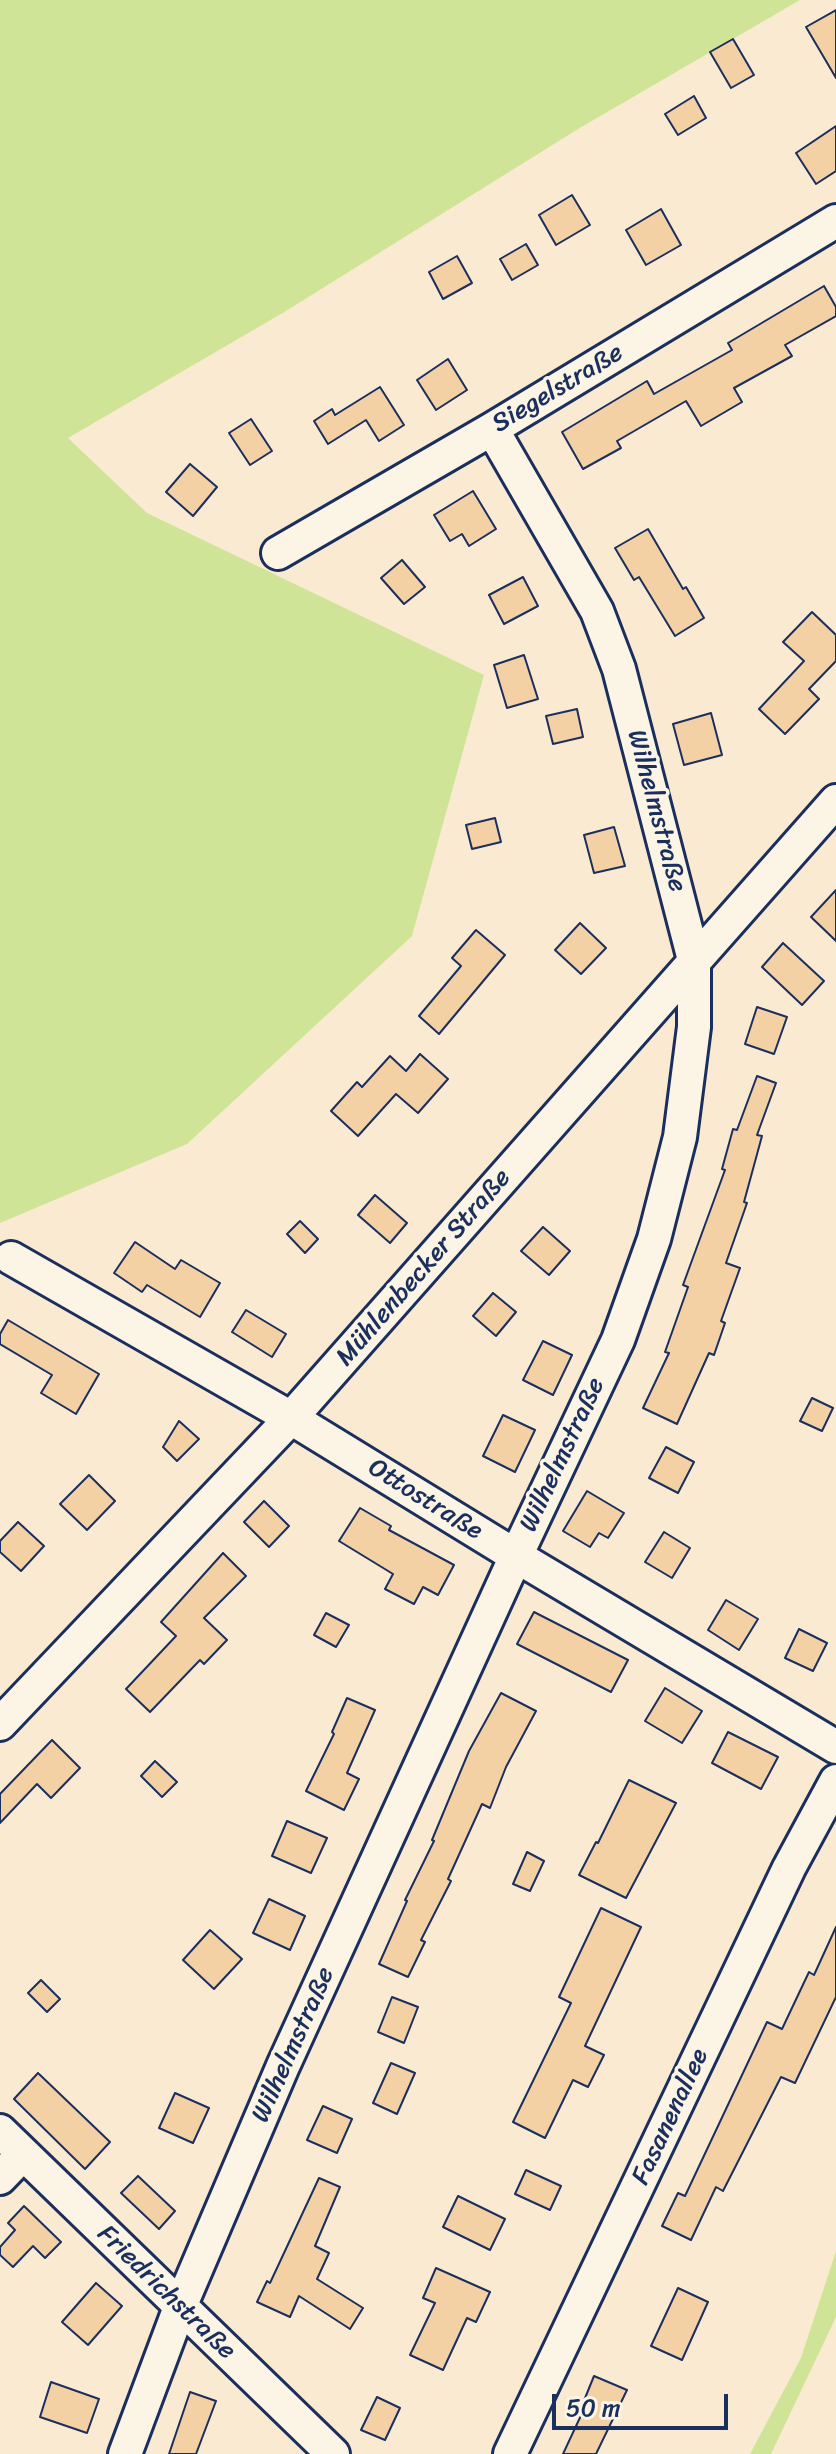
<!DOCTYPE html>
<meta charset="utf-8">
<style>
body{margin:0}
#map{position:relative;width:836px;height:2454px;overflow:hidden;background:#faead2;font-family:Sriracha,sans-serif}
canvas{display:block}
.scale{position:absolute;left:552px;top:2394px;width:176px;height:36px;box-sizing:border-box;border:4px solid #1b2f5e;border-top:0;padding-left:10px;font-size:24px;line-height:28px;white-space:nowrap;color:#1b2f5e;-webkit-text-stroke:6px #fcf5e5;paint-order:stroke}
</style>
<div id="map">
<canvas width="836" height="2454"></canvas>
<div class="scale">50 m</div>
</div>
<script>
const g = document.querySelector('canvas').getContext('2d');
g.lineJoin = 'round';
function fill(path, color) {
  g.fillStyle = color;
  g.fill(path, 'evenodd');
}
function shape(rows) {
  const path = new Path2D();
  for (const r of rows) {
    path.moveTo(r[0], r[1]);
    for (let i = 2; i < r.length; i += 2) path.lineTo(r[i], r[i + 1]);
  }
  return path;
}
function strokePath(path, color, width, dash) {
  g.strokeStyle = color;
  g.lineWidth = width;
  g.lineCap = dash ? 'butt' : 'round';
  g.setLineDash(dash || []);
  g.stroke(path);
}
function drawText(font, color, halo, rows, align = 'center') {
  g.font = font + ' Sriracha,sans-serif';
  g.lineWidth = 7;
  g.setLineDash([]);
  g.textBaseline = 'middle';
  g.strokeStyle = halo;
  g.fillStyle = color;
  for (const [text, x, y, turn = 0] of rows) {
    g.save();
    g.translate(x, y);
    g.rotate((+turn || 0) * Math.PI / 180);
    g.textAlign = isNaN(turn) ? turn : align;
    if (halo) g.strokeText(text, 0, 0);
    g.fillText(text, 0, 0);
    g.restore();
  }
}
fill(shape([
 [0,0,800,0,578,129,286,311,68,438,147,513,484,675,412,936,187,1144,0,1223],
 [836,2251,836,2317,771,2454,750,2454,801,2358]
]), '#d0e498');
const building = shape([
 [836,10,836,78,806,27,836,10],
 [733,39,754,75,731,88,710,52,733,39],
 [694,96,706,118,678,135,665,114,694,96],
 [836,126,836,171,816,184,796,153,836,126],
 [572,195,590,225,556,245,539,215,572,195],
 [661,209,681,245,646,265,626,230,661,209],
 [526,244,538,265,512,280,500,259,526,244],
 [457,256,472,283,443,299,429,272,457,256],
 [824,286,836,307,836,316,785,345,792,356,734,388,742,402,701,426,686,401,617,441,621,448,583,469,562,432,647,381,654,394,732,350,728,343,824,286],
 [448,359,467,390,436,410,417,380,448,359],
 [380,387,404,425,379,441,366,420,328,444,314,421,332,409,335,415,380,387],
 [251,419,272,451,250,465,229,433,251,419],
 [190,464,217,487,193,516,166,492,190,464],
 [473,491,496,529,469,546,462,534,450,541,434,515,473,491],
 [648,529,683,589,686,587,704,618,675,636,639,577,634,580,615,548,648,529],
 [402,560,425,587,404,604,381,578,402,560],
 [523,577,538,606,504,624,489,595,523,577],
 [812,612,836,635,836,661,809,689,819,699,785,734,759,709,804,661,783,642,812,612],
 [524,655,538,699,507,708,494,665,524,655],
 [577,709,583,737,553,744,546,716,577,709],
 [711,713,722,755,684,765,673,724,711,713],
 [495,818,501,842,472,849,466,825,495,818],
 [614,827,625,866,594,873,584,835,614,827],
 [836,890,836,941,811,917,836,890],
 [580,923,606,948,581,974,555,950,580,923],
 [476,930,505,955,439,1034,419,1016,461,966,452,958,476,930],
 [783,943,824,981,802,1005,762,967,783,943],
 [757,1007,787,1017,774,1054,745,1044,757,1007],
 [420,1054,448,1079,418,1113,396,1094,358,1136,331,1111,357,1082,362,1087,390,1056,406,1071,420,1054],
 [757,1076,776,1083,757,1135,762,1136,744,1202,747,1203,726,1263,740,1268,721,1321,725,1323,714,1355,709,1353,677,1424,643,1408,669,1353,665,1352,688,1287,683,1285,725,1170,722,1169,733,1129,737,1130,757,1076],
 [375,1195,407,1223,390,1243,358,1215,375,1195],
 [300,1221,318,1239,305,1253,287,1234,300,1221],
 [543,1227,570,1251,549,1275,521,1251,543,1227],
 [135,1242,175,1269,181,1260,220,1283,200,1317,147,1285,142,1292,114,1273,135,1242],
 [493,1293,516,1312,496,1336,473,1316,493,1293],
 [246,1310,286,1334,272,1357,232,1332,246,1310],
 [8,1320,99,1374,76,1414,41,1393,52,1375,0,1344,0,1334,8,1320],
 [543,1341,572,1355,553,1395,523,1380,543,1341],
 [812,1398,833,1408,822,1431,800,1421,812,1398],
 [503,1415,535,1430,515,1472,483,1456,503,1415],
 [179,1421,199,1439,177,1461,163,1447,179,1421],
 [666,1447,694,1462,678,1493,649,1478,666,1447],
 [89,1475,115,1501,87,1530,60,1504,89,1475],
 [587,1491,624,1513,608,1538,599,1533,590,1547,563,1531,587,1491],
 [264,1501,289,1526,269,1547,244,1522,264,1501],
 [360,1508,391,1526,389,1530,454,1565,438,1595,423,1587,414,1604,385,1589,393,1574,339,1541,360,1508],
 [18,1522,44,1546,21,1571,0,1552,0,1541,18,1522],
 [664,1532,690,1548,672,1578,645,1562,664,1532],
 [223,1553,246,1576,204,1618,227,1640,204,1664,200,1660,150,1712,126,1689,176,1636,161,1622,223,1553],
 [726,1600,758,1619,739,1650,708,1630,726,1600],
 [534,1612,628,1660,611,1692,517,1644,534,1612],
 [326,1613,349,1625,336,1647,314,1635,326,1613],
 [799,1629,827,1643,813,1671,785,1658,799,1629],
 [665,1688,702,1711,682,1743,645,1721,665,1688],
 [501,1693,536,1711,506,1767,490,1808,482,1804,448,1879,451,1881,421,1940,425,1942,408,1977,379,1964,407,1901,405,1900,434,1841,432,1840,469,1751,501,1693],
 [347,1698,375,1710,347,1773,359,1779,344,1810,306,1791,334,1734,332,1732,347,1698],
 [728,1732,778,1757,761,1789,712,1763,728,1732],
 [52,1740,80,1768,51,1798,37,1784,0,1823,0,1794,52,1740],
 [155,1761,177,1782,162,1797,141,1776,155,1761],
 [629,1780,676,1803,626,1898,579,1875,596,1842,598,1843,629,1780],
 [287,1821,327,1838,311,1873,272,1856,287,1821],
 [527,1852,544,1861,530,1891,513,1884,527,1852],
 [269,1899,305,1916,290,1950,253,1933,269,1899],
 [601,1908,641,1927,585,2046,604,2055,588,2087,573,2080,545,2138,513,2122,571,2003,559,1997,601,1908],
 [836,1927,836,1997,795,2083,781,2077,723,2191,716,2187,691,2240,662,2226,678,2193,685,2196,767,2022,782,2029,809,1972,814,1975,836,1927],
 [210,1930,242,1959,214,1989,183,1960,210,1930],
 [41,1980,60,1999,47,2012,28,1993,41,1980],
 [392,1997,418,2007,404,2043,378,2032,392,1997],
 [391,2063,415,2073,397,2114,373,2103,391,2063],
 [38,2073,110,2142,85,2169,14,2099,38,2073],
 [175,2093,209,2108,193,2143,159,2128,175,2093],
 [323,2106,352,2119,337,2153,307,2140,323,2106],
 [526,2170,561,2186,550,2210,515,2194,526,2170],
 [138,2176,175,2211,159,2229,121,2193,138,2176],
 [319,2178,340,2187,315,2246,329,2253,317,2279,363,2308,350,2329,299,2296,290,2317,257,2302,267,2281,270,2283,319,2178],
 [458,2196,505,2219,490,2250,443,2227,458,2196],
 [24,2206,61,2242,45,2258,33,2246,13,2267,0,2255,0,2247,15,2230,8,2223,24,2206],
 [436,2268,490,2292,476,2322,467,2318,443,2370,410,2355,435,2303,423,2298,436,2268],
 [96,2283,122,2306,88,2345,62,2322,96,2283],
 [678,2288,708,2302,682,2360,651,2346,678,2288],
 [594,2376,627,2390,596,2454,563,2454,584,2409,581,2408,594,2376],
 [51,2382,99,2399,87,2433,40,2417,51,2382],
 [190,2392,216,2401,196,2454,169,2454,190,2392],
 [377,2397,400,2408,385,2440,361,2430,377,2397]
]);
fill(building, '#f4d0a5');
strokePath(building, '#1b2f5e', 2);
const minor = shape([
 [278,553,492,429,836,221],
 [11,1258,291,1418,516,1556,836,1747],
 [0,1724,291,1418,836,801],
 [0,2131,333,2454],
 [0,2178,23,2154],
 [125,2454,180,2307,283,2066,516,1556,618,1340,654,1239,680,1137,694,1027,694,960,619,669,597,611,492,429],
 [510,2454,789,1868,836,1781]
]);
strokePath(minor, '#1b2f5e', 38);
strokePath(minor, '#fcf5e5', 32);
drawText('26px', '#1b2f5e', '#fcf5e5', [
 ["Siegelstraße",558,389,-31],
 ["Wilhelmstraße",656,811,75],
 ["Mühlenbecker Straße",424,1268,-49],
 ["Wilhelmstraße",563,1455,-65],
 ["Ottostraße",425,1500,32],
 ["Wilhelmstraße",294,2045,-66],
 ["Fasanenallee",671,2117,-65],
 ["Friedrichstraße",166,2293,44]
]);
</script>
